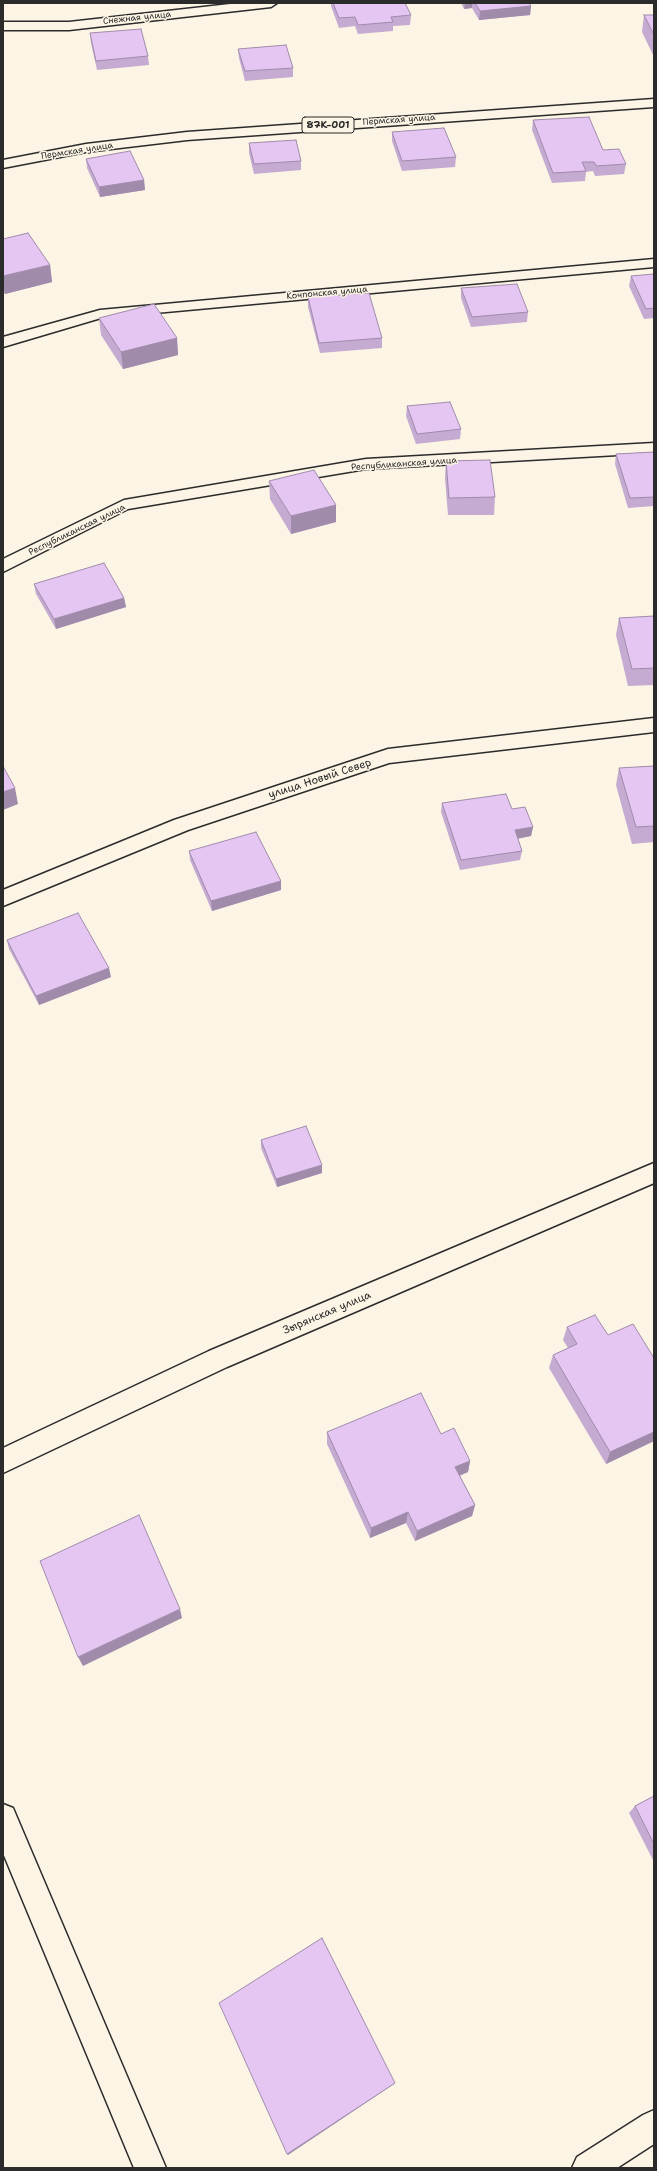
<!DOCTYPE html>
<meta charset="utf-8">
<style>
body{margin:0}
#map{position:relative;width:657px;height:2171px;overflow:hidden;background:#fcf5e5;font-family:"Shantell Sans",sans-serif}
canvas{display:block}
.frame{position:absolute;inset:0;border:4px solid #2b2b2b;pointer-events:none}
</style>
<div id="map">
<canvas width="657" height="2171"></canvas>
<div class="frame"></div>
</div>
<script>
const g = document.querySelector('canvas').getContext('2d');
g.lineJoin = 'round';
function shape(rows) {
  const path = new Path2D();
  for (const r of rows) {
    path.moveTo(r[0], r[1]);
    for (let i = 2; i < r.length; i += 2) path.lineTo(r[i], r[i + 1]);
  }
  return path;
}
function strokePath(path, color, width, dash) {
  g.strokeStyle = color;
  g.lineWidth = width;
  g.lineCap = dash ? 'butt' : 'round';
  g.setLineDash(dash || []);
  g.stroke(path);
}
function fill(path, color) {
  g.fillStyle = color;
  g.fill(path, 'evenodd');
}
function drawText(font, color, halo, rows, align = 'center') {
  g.font = font + ' "Shantell Sans",sans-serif';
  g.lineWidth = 3;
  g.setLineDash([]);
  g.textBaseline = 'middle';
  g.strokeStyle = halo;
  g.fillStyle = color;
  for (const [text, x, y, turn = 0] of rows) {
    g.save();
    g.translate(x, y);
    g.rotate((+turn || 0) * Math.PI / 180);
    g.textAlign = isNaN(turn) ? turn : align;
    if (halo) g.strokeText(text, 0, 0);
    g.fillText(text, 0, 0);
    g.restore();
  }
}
const minor = shape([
 [239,3,277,3,271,7,69,30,3,30,3,22,69,22,239,3],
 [654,259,654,267,101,318,3,347,3,337,100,310,654,259],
 [654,443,654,453,366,469,128,509,3,572,3,559,124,500,366,459,654,443],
 [654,718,654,732,389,763,188,830,3,906,3,890,174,820,388,749,654,718],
 [654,1163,654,1183,227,1367,3,1473,3,1448,209,1351,654,1163],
 [3,1804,13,1808,166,2168,134,2168,3,1853,3,1804],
 [654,2110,654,2144,617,2168,572,2168,577,2157,643,2115,654,2110]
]);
const primary = shape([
 [654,99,654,107,187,140,86,152,3,168,3,160,86,144,187,132,654,99]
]);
strokePath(minor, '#2b2b2b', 3);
strokePath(primary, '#2b2b2b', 3);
fill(minor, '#fcf5e5');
fill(primary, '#fcf5e5');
fill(shape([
 [331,3,405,3,411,15,410,25,393,26,393,31,358,34,355,26,339,28,331,6],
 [461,3,529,3,531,6,530,15,479,20,472,8,464,9],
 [644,15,654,15,654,57,642,32],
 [90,33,148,56,149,65,97,70,91,43],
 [238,49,293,68,293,77,245,81,239,58],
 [533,120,603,150,626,164,624,174,595,176,593,171,586,172,585,181,552,183,532,130],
 [392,132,456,157,455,167,402,171,392,141],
 [249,143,301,161,301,170,254,174,249,153],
 [86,159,144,180,145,190,100,197,87,168],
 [3,239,50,265,52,282,5,294,3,292],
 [654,274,654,318,644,319,629,286,631,276],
 [461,288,528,312,527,322,471,327,461,298],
 [308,297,382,338,382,348,320,353,308,307],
 [99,318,177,338,178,355,123,369,101,335],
 [407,406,461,429,460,439,416,444,406,416],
 [654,452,654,506,628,508,615,464,616,454],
 [446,461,495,497,494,515,448,515,445,478],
 [269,481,336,505,336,522,291,534,270,499],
 [34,584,124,598,126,607,56,629,36,594],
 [654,616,654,685,628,686,616,635,619,618],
 [654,766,654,842,632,844,616,785,619,768],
 [442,803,512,809,533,827,531,836,518,839,522,851,520,860,460,870,441,812],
 [189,851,281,881,281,890,212,911,190,860],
 [7,940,111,977,39,1005,9,949],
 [261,1140,322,1173,277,1187,261,1148],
 [567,1327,608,1335,654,1358,654,1441,606,1464,549,1368,553,1355,568,1348,563,1340],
 [327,1432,470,1461,468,1472,460,1476,475,1505,472,1516,415,1541,406,1523,370,1538,327,1444],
 [654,1796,654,1862,629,1813,635,1806]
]), '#c5aad1');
fill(shape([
 [465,3,472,3,472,8,464,9],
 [531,6,530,15,479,20,480,11],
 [144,180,145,190,100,197,99,187],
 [50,265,52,282,5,294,3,285,3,276],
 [177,338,178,355,123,369,121,352],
 [336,505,336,522,291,534,291,516],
 [124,598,126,607,56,629,54,619],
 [15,788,18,804,3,810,3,792],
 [533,827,531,836,513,839,515,830],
 [281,881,281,890,212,911,211,901],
 [109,968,111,977,39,1005,36,996],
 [322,1165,322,1173,277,1187,276,1179],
 [654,1432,654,1441,606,1464,610,1452],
 [470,1461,468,1472,453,1478,455,1467],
 [475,1505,472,1516,415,1541,417,1531],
 [408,1512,406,1523,370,1538,371,1528],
 [180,1609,182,1618,83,1666,78,1657],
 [395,2083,394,2084,288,2155,287,2154]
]), '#a08baa');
const building = shape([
 [333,3,405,3,411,15,391,17,393,22,358,25,355,17,339,18,333,3],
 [475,3,529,3,531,6,480,11,475,3],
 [644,15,654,15,654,35,644,15],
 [141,29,148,56,96,61,90,33,141,29],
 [286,45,293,68,245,71,238,49,286,45],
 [589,117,603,150,619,149,626,164,596,166,594,162,582,162,586,171,553,173,533,120,589,117],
 [444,128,456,157,402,161,392,132,444,128],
 [296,140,301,161,254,164,249,143,296,140],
 [130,151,144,180,99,187,86,159,130,151],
 [28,233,50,265,3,276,3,239,28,233],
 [654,274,654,308,646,309,631,276,654,274],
 [517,284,528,312,472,317,461,288,517,284],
 [369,293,382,338,319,343,308,297,369,293],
 [154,304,177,338,121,352,99,318,154,304],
 [450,402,461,429,417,434,407,406,450,402],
 [654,452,654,497,630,498,616,454,654,452],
 [490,460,495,497,449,498,446,461,490,460],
 [314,470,336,505,291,516,269,481,314,470],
 [104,563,124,598,54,619,34,584,104,563],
 [654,616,654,668,632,669,619,618,654,616],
 [3,766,15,788,3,792,3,766],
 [654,766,654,826,636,827,619,768,654,766],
 [506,794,512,809,525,807,533,827,515,830,522,851,461,860,442,803,506,794],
 [256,832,281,881,211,901,189,851,256,832],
 [78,913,109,968,36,996,7,940,78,913],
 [306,1126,322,1165,276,1179,261,1140,306,1126],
 [595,1315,608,1335,633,1324,654,1358,654,1432,610,1452,553,1355,577,1344,567,1327,595,1315],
 [421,1393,441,1434,454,1428,470,1461,455,1467,475,1505,417,1531,408,1512,371,1528,327,1432,421,1393],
 [139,1515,180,1609,78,1657,40,1561,139,1515],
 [654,1796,654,1844,635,1806,654,1796],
 [322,1938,395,2083,287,2154,219,2003,322,1938]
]);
fill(building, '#e5c6f3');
strokePath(building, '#a08baa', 1);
drawText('9px', '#2b2b2b', '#fcf5e5', [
 ["Снежная улица",137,18,-6],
 ["Пермская улица",399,120,-4],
 ["Пермская улица",77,151,-9],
 ["Кочпонская улица",327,293,-5],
 ["Республиканская улица",404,464,-4],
 ["Республиканская улица",77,530,-26]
]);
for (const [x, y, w] of [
 [328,125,52]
]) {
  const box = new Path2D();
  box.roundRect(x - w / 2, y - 8, w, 16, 3);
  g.fillStyle = '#fcf5e5';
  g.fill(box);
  strokePath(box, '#2b2b2b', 1);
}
drawText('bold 10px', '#2b2b2b', null, [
 ["87К-001",328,125]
]);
drawText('11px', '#2b2b2b', '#fcf5e5', [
 ["улица Новый Север",320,779,-18],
 ["Зырянская улица",327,1313,-23]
]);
</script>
